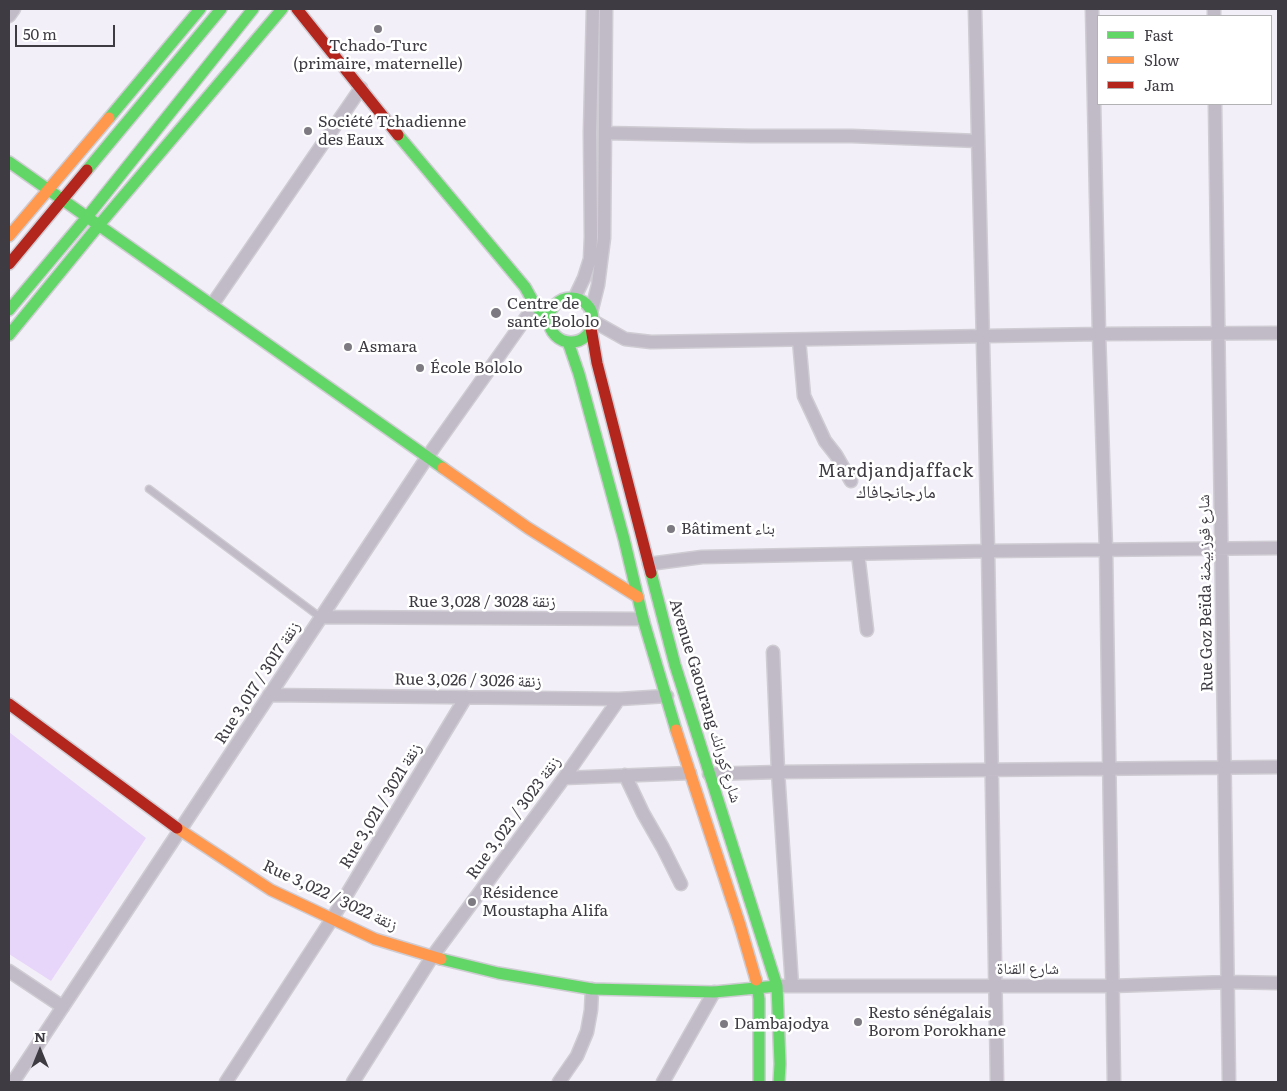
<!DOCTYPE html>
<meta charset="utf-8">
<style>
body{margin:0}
#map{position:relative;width:1287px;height:1091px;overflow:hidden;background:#f3eff8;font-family:Literata,serif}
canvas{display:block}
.frame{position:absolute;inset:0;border:10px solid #3e3b42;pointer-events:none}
.legend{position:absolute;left:1097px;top:15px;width:175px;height:90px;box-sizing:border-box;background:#fff;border:1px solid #b2b1b3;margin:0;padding:6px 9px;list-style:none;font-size:15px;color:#3e3b42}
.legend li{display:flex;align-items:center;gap:10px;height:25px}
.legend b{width:25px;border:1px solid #b2b1b3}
.north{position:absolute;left:15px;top:1026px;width:50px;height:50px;-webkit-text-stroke:4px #fff;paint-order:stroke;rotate:0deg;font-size:14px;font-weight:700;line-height:20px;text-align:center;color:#3e3b42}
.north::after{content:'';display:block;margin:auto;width:18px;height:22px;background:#3e3b42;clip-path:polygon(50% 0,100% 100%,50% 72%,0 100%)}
.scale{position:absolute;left:15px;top:25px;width:100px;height:22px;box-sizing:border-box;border:2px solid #3e3b42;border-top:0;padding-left:6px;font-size:15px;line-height:18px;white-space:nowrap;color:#3e3b42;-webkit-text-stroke:4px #fff;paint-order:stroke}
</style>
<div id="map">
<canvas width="1287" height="1091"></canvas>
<div class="frame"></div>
<ul class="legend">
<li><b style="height:6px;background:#63d668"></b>Fast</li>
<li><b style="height:6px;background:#ff974d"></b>Slow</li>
<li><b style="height:6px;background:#b3261e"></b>Jam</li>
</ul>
<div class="north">N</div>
<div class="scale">50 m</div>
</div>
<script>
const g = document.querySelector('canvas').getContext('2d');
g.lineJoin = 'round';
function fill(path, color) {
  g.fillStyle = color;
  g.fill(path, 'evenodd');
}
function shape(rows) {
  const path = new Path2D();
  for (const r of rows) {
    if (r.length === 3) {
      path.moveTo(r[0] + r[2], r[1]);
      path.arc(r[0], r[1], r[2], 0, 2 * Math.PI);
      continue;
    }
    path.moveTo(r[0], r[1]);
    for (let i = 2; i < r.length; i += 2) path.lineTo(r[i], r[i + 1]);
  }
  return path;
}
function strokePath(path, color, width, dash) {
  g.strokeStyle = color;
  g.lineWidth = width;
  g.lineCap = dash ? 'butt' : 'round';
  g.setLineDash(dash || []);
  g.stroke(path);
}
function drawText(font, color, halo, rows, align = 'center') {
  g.font = font + ' Literata,"Noto Naskh Arabic",serif';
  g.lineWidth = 5;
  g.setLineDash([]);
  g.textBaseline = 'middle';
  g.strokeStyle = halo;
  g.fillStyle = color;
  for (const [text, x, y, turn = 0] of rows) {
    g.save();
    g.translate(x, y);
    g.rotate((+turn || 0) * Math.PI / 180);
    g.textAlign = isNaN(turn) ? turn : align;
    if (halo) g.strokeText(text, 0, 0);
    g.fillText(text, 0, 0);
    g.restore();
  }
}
fill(shape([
 [9,732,146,838,51,981,9,954]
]), '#e7d6f9');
const lane = shape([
 [149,489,320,617]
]);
const street = shape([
 [975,9,988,551,997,1082],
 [1092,9,1099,334,1106,550,1114,1082],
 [1214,9,1214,16],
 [9,16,14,9],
 [1215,104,1229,1082],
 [605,133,750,136,852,136,978,141],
 [574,299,584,278,590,259,591,237,590,132,593,9],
 [212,305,361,88],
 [591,313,598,285,604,238,606,9],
 [593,321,625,339,651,342,1099,334,1278,333],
 [799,340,804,396,825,441,836,455,851,481],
 [858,554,867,630],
 [649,564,702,557,988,551,1278,548],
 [320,617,643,619],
 [773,652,778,772,792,986],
 [269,695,619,699,667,696],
 [709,774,778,772,1278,767],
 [625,775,643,813,663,848,681,884],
 [564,778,690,773],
 [9,971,63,1007],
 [777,986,1112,986,1228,982,1278,983],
 [13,1082,428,456,535,305],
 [226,1082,332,919,466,697],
 [353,1082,432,957,564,778,619,699],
 [559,1082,577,1056,587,1032,591,1010,592,989],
 [663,1082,714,992]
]);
const fast = shape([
 [109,118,200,9],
 [398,135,525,287,535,305,549,321],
 [9,162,443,468],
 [87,170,221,9],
 [571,320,22],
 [9,310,87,217,253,9],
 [9,335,99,225,282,9],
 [568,342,579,374,624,539,643,619,676,730],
 [651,573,675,665,777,986,780,1064,779,1082],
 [441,959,498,973,592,989,714,992,777,986],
 [756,980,759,999,759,1082]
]);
const slow = shape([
 [9,236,109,118],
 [443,468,528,528,638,597],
 [676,730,740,925,756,980],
 [177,828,271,890,375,939,441,959]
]);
const jam = shape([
 [297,9,398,135],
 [9,264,87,170],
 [591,328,597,363,651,573],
 [9,704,177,828]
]);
strokePath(lane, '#cfccd3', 9);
strokePath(street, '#cfccd3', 15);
strokePath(fast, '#cfccd3', 14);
strokePath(slow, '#cfccd3', 14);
strokePath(jam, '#cfccd3', 14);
strokePath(lane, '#c1bac7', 6);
strokePath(street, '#c1bac7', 12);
strokePath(fast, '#63d668', 11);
strokePath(slow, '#ff974d', 11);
strokePath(jam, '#b3261e', 11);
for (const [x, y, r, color] of [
 [378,29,5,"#7d7a82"],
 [308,131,5,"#7d7a82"],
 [496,313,6,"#7d7a82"],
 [348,347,5,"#7d7a82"],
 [420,368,5,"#7d7a82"],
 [671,529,5,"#7d7a82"],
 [472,902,5,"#7d7a82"],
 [858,1022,5,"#7d7a82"],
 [724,1024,5,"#7d7a82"]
]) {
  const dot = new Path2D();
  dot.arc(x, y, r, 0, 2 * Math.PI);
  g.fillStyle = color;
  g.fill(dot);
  strokePath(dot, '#fff', 2);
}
drawText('16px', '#3e3b42', '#fff', [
 ["Tchado-Turc",378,46,"center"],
 ["(primaire, maternelle)",378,64,"center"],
 ["Société Tchadienne",318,122],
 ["des Eaux",318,140],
 ["Centre de",507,304],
 ["santé Bololo",507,322],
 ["Asmara",358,347],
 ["École Bololo",430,368],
 ["Bâtiment بناء",681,529],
 ["Résidence",482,893],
 ["Moustapha Alifa",482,911],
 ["Resto sénégalais",868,1013],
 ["Borom Porokhane",868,1031],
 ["Dambajodya",734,1024]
], 'left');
drawText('16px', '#3e3b42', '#fff', [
 ["Rue Goz Beïda شارع قوز بيضة",1206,593,-91],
 ["Rue 3,028 / زنقة 3028",482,602],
 ["Rue 3,026 / زنقة 3026",468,681,1],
 ["Rue 3,017 / زنقة 3017",258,683,-57],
 ["Avenue Gaourang شارع كورانك",705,701,73],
 ["Rue 3,021 / زنقة 3021",381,806,-59],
 ["Rue 3,023 / زنقة 3023",514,818,-54],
 ["Rue 3,022 / زنقة 3022",330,896,25],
 ["شارع القناة",1028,969]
]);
g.letterSpacing = '1px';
drawText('18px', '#3e3b42', '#fff', [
 ["Mardjandjaffack",896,472],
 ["مارجانجافاك",896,493]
]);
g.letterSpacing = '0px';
</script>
